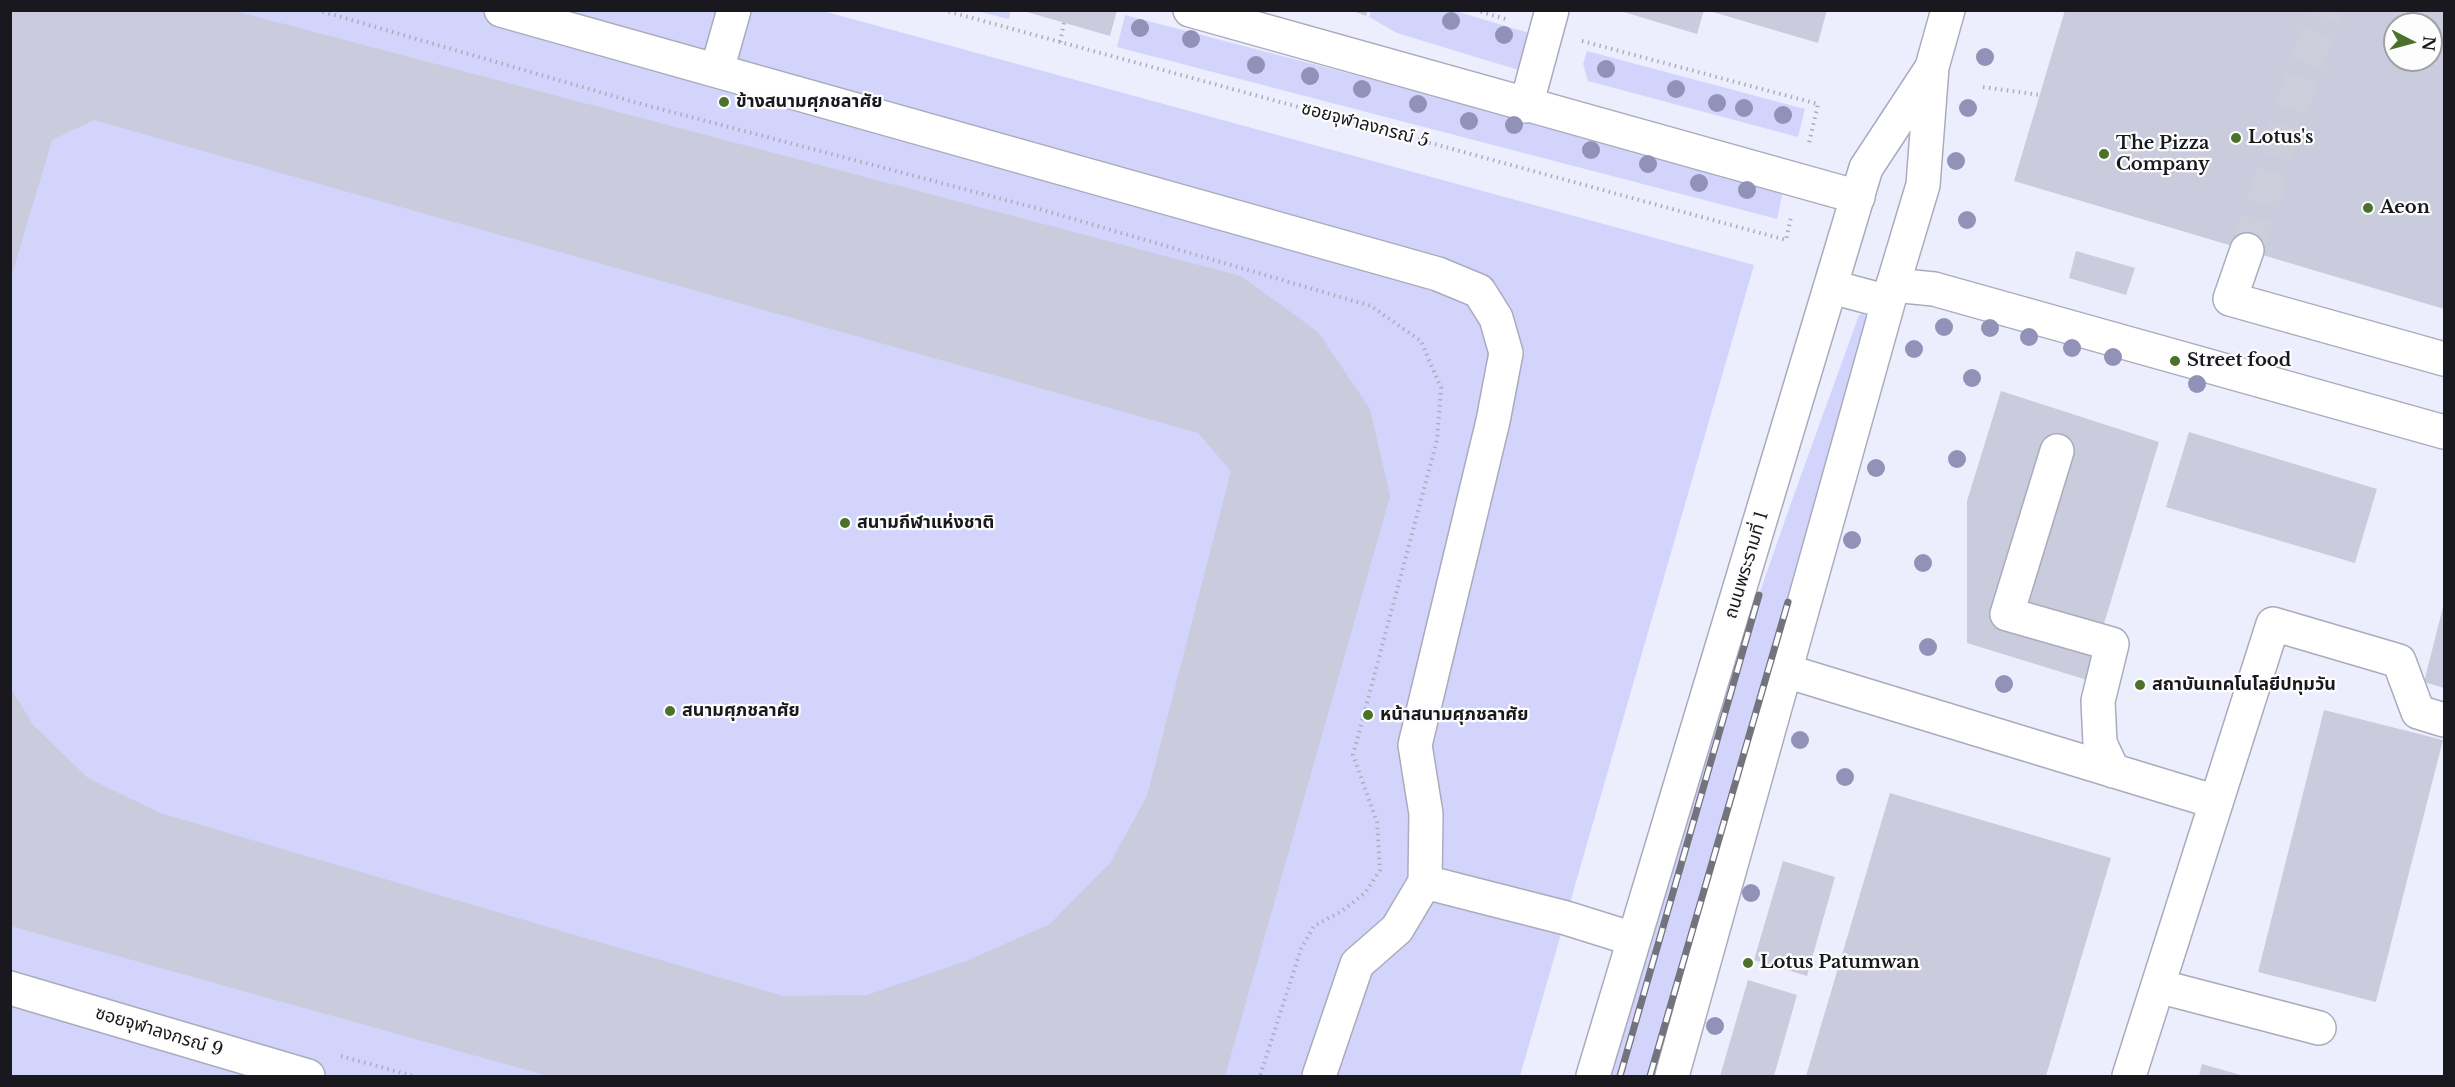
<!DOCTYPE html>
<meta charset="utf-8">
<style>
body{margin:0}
#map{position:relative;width:2455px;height:1087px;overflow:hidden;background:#edeefd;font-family:"Libre Baskerville",serif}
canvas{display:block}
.frame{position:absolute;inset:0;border:12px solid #18181e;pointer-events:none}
.north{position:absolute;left:2383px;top:12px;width:60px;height:60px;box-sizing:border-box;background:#fdfdfd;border:2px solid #a1a1a4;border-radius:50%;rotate:96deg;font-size:16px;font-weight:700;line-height:24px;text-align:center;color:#18181e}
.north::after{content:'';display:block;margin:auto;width:21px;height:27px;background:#4b712b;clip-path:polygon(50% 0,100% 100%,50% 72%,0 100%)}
</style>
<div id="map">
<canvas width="2455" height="1087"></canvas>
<div class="frame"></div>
<div class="north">N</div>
</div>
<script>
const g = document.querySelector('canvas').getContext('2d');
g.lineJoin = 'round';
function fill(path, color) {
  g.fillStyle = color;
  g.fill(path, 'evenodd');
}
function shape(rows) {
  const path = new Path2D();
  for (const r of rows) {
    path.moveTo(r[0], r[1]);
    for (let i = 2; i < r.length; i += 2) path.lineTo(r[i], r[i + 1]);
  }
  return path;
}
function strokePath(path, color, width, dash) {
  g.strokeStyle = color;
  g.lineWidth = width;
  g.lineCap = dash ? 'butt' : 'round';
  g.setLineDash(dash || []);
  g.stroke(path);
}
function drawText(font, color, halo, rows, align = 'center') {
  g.font = font + ' "Libre Baskerville","Noto Sans Thai",serif';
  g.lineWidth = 4.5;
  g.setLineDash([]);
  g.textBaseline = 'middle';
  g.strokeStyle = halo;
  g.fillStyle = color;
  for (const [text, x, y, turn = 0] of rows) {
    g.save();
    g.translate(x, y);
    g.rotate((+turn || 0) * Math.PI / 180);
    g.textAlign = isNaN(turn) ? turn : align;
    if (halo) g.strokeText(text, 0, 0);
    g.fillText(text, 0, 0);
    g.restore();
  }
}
fill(shape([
 [10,11,823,11,1754,265,1520,1076,11,1076],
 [976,11,1011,11,1009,19],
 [1371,11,1455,11,1536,35,1525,72,1397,33,1369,17],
 [1125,15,1784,187,1777,219,1117,47],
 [1587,51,1805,109,1798,137,1588,81,1583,64],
 [1863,314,1870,319,1657,1076,1606,1076,1674,838,1791,503,1859,315]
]), '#d2d4fc');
fill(shape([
 [10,10,231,10,1241,276,1318,332,1370,409,1390,496,1225,1076,548,1076,10,926,10,687,33,725,88,778,160,813,783,996,867,995,966,961,1050,924,1110,863,1147,796,1231,471,1198,433,94,120,52,140,10,281],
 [1020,10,1117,10,1110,36],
 [1350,10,1368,10,1366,16],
 [1617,10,1704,10,1697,34],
 [1706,10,1827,10,1818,43],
 [2065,10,2444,10,2444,309,2014,181],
 [2395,24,2431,24,2431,60,2395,60],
 [2076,251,2135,268,2126,295,2069,278],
 [2001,391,2159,442,2087,680,1967,643,1967,501],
 [2189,432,2377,489,2355,563,2166,507],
 [2444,603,2444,688,2424,682],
 [2324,710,2443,740,2376,1002,2258,972],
 [1890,793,2111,858,2046,1076,1806,1076],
 [1783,861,1835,877,1807,976,1754,960],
 [1748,980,1797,995,1774,1076,1720,1076],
 [2202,1064,2244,1076,2199,1076]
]), '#cacbdd');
strokePath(shape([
 [2247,250,2324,10]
]), '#cdcedc', 33, [33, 16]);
const minor = shape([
 [501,10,1438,274,1479,291,1496,318,1506,353,1493,421,1415,745,1426,814,1425,882,1397,929,1357,964,1319,1076],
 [1190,10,1858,197],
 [717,70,734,10],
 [1526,106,1552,10],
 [2247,250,2230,299,2444,359],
 [1893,285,1934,289,2444,432],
 [2057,451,2007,614,2112,644,2098,701,2100,743,2113,771],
 [1786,671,2216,802],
 [1425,882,1566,918,1633,939],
 [2158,986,2319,1028],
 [10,988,308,1076],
 [2129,1076,2273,624,2399,661,2418,712,2444,720]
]);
const major = shape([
 [1832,287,1888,302],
 [1593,1076,1866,168,1931,69],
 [1672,1076,1893,285,1923,185,1932,67,1948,10]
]);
strokePath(minor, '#aaabbc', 36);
strokePath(major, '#aaabbc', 36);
strokePath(shape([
 [317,10,634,102,1036,208,1371,306,1421,341,1441,388,1437,440,1353,755,1377,822,1380,870,1365,893,1342,911,1314,926,1301,949,1260,1076],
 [943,10,1786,240,1791,217],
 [1475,10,1509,20],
 [1582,41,1818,104,1809,143],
 [1060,42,1064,23],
 [1983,87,2040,95],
 [341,1056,413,1076]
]), '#acadb9', 4, [1.5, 4.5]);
strokePath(minor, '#fff', 33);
strokePath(major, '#fff', 33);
const rail = shape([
 [1620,1076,1759,595],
 [1650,1076,1788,602]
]);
strokePath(rail, '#73737d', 7);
strokePath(rail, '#fdfdfd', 4.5, [14]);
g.fillStyle = '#9292b8';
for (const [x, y] of [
 [1451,21],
 [1140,28],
 [1504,35],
 [1191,39],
 [1985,57],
 [1256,65],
 [1606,69],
 [1310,76],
 [1362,89],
 [1676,89],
 [1717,103],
 [1418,104],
 [1744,108],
 [1968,108],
 [1783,115],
 [1469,121],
 [1514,125],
 [1591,150],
 [1956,161],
 [1648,164],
 [1699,183],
 [1747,190],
 [1967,220],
 [1944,327],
 [1990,328],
 [2029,337],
 [2072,348],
 [1914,349],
 [2113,357],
 [1972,378],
 [2197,384],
 [1957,459],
 [1876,468],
 [1852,540],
 [1923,563],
 [1928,647],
 [2004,684],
 [1800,740],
 [1845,777],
 [1751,893],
 [1715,1026]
]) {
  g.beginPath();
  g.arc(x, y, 9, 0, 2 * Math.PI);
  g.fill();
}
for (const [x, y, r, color] of [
 [724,102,6,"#4b712b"],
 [2236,138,6,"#4b712b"],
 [2104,154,6,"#4b712b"],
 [2368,208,6,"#4b712b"],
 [2175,361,6,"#4b712b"],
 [845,523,6,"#4b712b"],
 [2140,685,6,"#4b712b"],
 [670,711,6,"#4b712b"],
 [1368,715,6,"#4b712b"],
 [1748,963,6,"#4b712b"]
]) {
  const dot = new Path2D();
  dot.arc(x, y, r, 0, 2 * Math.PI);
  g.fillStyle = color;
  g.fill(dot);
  strokePath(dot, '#fdfdfd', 2);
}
drawText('bold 18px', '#18181e', '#fdfdfd', [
 ["ข้างสนามศุภชลาศัย",736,102],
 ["Lotus's",2248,138],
 ["The Pizza",2116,144],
 ["Company",2116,165],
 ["Aeon",2380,208],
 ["Street food",2187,361],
 ["สนามกีฬาแห่งชาติ",857,523],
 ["สถาบันเทคโนโลยีปทุมวัน",2152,685],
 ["สนามศุภชลาศัย",682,711],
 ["หน้าสนามศุภชลาศัย",1380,715],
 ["Lotus Patumwan",1760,963]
], 'left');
drawText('18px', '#18181e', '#fdfdfd', [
 ["ซอยจุฬาลงกรณ์ 5",1365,125,15],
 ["ถนนพระรามที่ 1",1747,565,-73],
 ["ซอยจุฬาลงกรณ์ 9",159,1032,17]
]);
</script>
